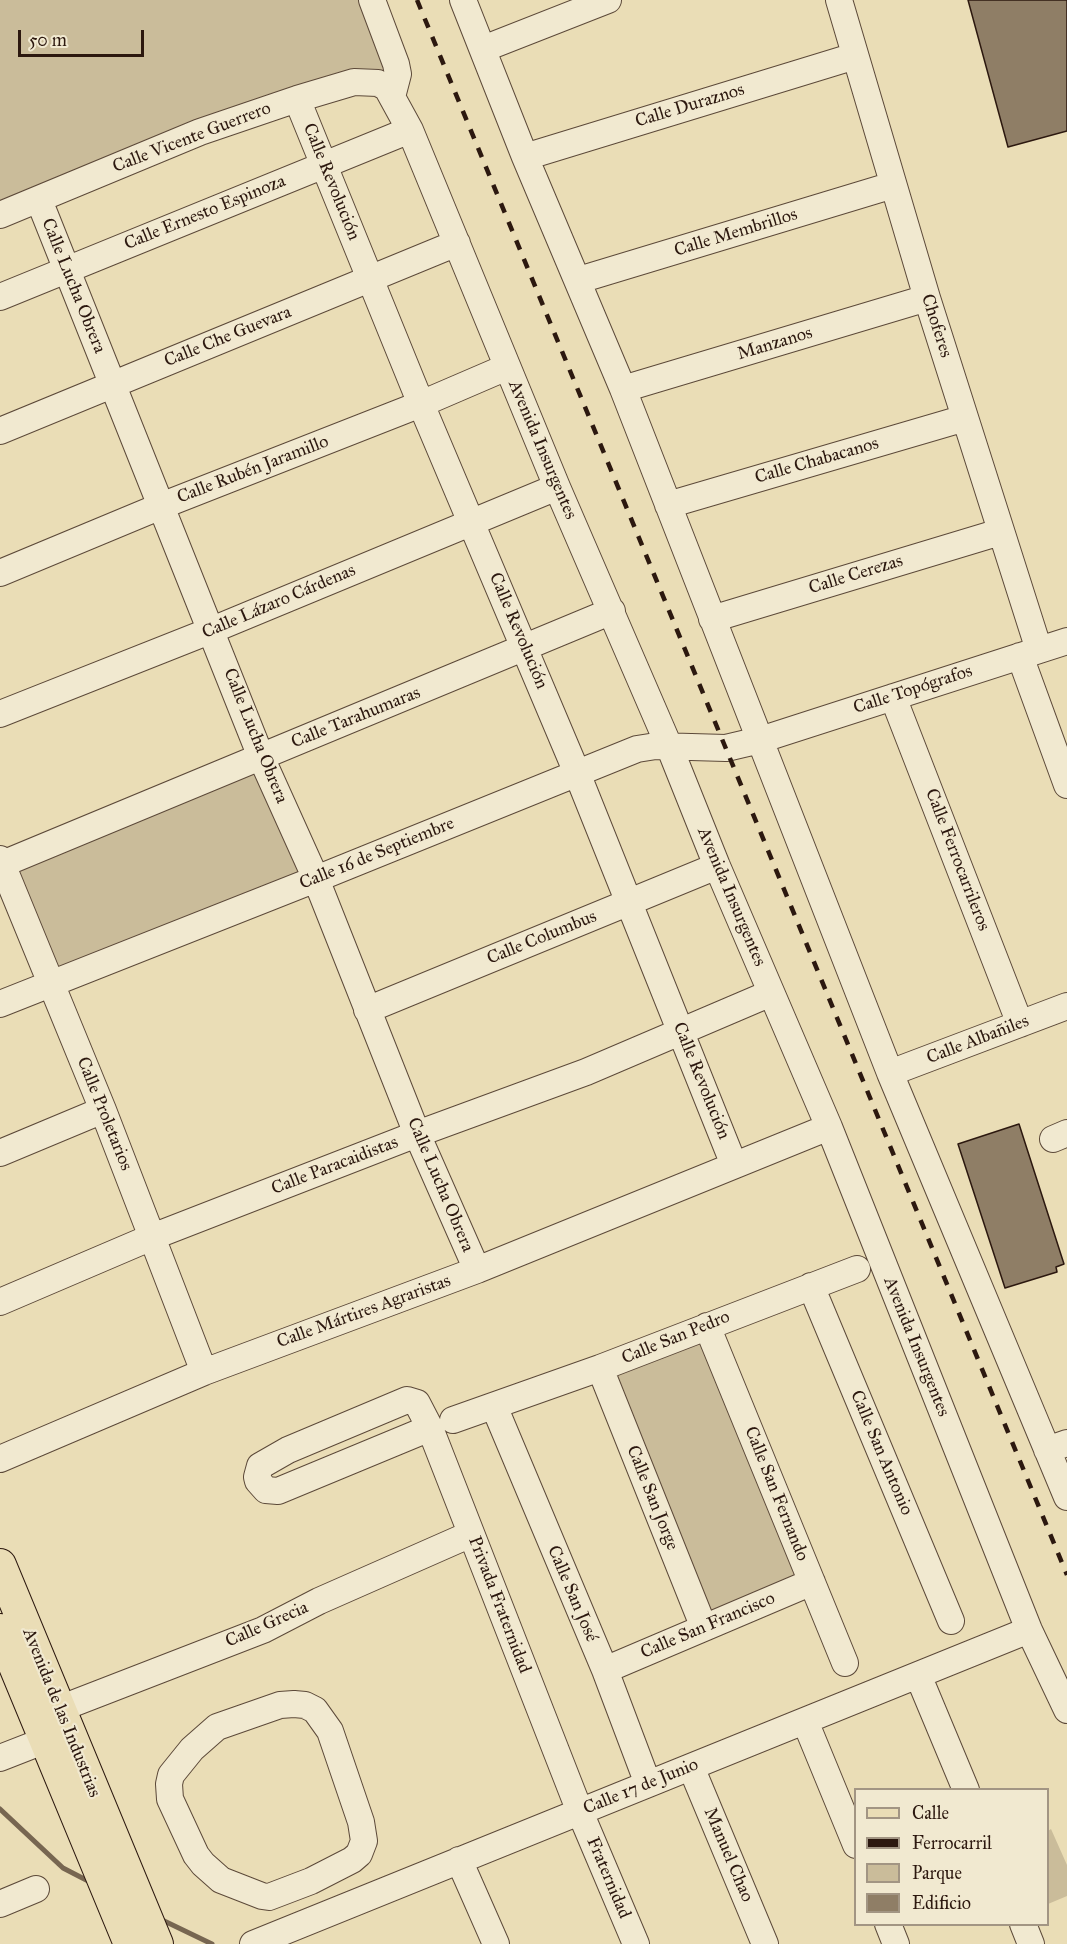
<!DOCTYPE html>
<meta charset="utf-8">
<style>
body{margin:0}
#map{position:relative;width:1067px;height:1944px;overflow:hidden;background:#eaddb6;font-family:"IM FELL Great Primer",serif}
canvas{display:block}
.legend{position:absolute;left:854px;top:1788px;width:195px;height:138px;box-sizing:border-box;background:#f1e9d0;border:2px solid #a29583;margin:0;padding:8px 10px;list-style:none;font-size:18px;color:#2c180f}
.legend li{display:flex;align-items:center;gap:12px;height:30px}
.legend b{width:30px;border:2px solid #a29583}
.scale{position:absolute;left:18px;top:30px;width:126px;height:27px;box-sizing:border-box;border:3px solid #2c180f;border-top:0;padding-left:8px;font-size:18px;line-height:21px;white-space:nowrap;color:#2c180f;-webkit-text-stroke:4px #f1e9d0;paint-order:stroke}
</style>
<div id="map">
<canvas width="1067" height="1944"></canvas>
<ul class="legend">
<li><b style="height:8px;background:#eaddb6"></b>Calle</li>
<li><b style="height:8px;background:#2c180f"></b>Ferrocarril</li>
<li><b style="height:16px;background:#cabc9a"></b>Parque</li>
<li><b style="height:16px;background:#8f7e66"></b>Edificio</li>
</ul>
<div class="scale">50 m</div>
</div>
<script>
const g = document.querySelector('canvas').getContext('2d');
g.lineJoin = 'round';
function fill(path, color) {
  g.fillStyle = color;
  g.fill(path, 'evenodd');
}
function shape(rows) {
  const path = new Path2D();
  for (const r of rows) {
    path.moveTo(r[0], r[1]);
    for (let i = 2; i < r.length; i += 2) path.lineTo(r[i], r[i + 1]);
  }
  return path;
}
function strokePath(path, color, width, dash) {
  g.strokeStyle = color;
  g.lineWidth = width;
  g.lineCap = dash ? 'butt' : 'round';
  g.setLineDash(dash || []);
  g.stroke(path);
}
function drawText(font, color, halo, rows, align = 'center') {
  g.font = font + ' "IM FELL Great Primer",serif';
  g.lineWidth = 4.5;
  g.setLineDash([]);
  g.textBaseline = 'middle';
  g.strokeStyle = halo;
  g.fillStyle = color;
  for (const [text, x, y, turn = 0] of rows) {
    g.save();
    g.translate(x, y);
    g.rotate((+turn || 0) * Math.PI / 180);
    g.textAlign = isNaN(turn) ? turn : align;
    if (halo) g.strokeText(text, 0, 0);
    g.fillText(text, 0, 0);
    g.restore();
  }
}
fill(shape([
 [0,0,372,0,396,64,378,83,0,215],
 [261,757,316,879,51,983,2,864],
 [707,1326,812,1582,704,1628,600,1368],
 [1051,1829,1067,1865,1067,1896,1048,1904,1048,1831]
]), '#cabc9a');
strokePath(shape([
 [0,1809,63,1868,92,1883],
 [158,1918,212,1944]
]), '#776651', 5);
const building = shape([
 [968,0,1067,0,1067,131,1008,147,968,0],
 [1019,1124,1064,1264,1056,1267,1057,1272,1005,1288,958,1144,1019,1124]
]);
fill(building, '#8f7e66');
strokePath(building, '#2c180f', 1.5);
const minor = shape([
 [372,0,396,64,398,74,392,97],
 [463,0,525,157,623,389,890,1073,1067,1497],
 [839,0,927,298,1039,650],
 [483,49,608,0],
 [297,99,421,404,577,773,734,1165],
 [525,157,855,56],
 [39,200,261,757,316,879,417,1134,477,1270],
 [0,215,200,132,297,99,354,82,378,83,387,88,410,130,557,487,669,746,717,866,829,1127,1029,1630,1067,1710],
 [579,280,893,185],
 [0,297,410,130],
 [623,389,927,298],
 [0,431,457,243],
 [668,505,965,418],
 [0,573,161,506,421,404,507,367],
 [712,619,1000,532],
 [1020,656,1067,785],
 [893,697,1020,1024],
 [0,714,212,630,557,487],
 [0,859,103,1110,204,1372],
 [0,865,612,611],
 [0,1004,316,879,637,749,656,746,726,748,760,740,1067,641],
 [367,1010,717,866],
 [890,1073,1067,1006],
 [1053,1139,1067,1133],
 [0,1153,103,1110],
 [811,1286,951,1621],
 [0,1302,152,1237,417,1134,586,1072,771,993],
 [707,1326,845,1663],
 [600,1368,704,1628],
 [494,1406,605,1670,648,1784],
 [453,1420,600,1368,857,1269],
 [430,1428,278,1491,266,1490,258,1481,257,1477,260,1466,288,1450,407,1400,417,1403,430,1428,580,1812,636,1944],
 [1047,1450,1067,1443],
 [0,1459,204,1372,477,1270,829,1127],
 [605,1670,812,1582],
 [918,1675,966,1790],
 [294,1704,305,1705,315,1710,330,1731,361,1822,364,1841,359,1854,352,1860,311,1881,269,1897,262,1896,221,1880,203,1864,196,1855,170,1799,169,1784,171,1775,192,1749,217,1727,280,1705,294,1704],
 [44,1717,59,1709,263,1630,319,1601,471,1534],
 [805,1721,856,1845],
 [0,1758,46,1740],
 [691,1767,765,1944],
 [459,1860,496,1944],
 [0,1904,36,1889],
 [888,1924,896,1944],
 [1023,1924,1031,1944],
 [253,1944,1029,1630]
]);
const major = shape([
 [0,1565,157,1944],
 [0,1630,130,1944]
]);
strokePath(minor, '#5c4939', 28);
strokePath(major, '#2c180f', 34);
strokePath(minor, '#f1e9d0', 26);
strokePath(major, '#eaddb6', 32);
strokePath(shape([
 [417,0,1067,1575]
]), '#2c180f', 4.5, [10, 10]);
drawText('18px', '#2c180f', '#f1e9d0', [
 ["Calle Duraznos",690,106,-17],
 ["Calle Vicente Guerrero",192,138,-21],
 ["Calle Revolución",331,182,68],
 ["Calle Ernesto Espinoza",205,213,-22],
 ["Calle Membrillos",736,233,-17],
 ["Calle Lucha Obrera",73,286,68],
 ["Choferes",936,326,72],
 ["Calle Che Guevara",228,337,-22],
 ["Manzanos",775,344,-17],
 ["Avenida Insurgentes",542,450,67],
 ["Calle Chabacanos",817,461,-16],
 ["Calle Rubén Jaramillo",253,470,-21],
 ["Calle Cerezas",856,575,-17],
 ["Calle Lázaro Cárdenas",279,602,-23],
 ["Calle Revolución",518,631,67],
 ["Calle Topógrafos",913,690,-18],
 ["Calle Tarahumaras",356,718,-22],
 ["Calle Lucha Obrera",255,736,68],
 ["Calle 16 de Septiembre",377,854,-22],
 ["Calle Ferrocarrileros",957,860,69],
 ["Avenida Insurgentes",731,897,67],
 ["Calle Columbus",542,938,-22],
 ["Calle Albañiles",978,1040,-21],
 ["Calle Revolución",701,1081,68],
 ["Calle Proletarios",104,1114,68],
 ["Calle Paracaidistas",335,1166,-21],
 ["Calle Lucha Obrera",440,1185,67],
 ["Calle Mártires Agraristas",364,1312,-20],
 ["Calle San Pedro",676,1338,-22],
 ["Avenida Insurgentes",916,1347,68],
 ["Calle San Antonio",881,1453,67],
 ["Calle San Fernando",776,1494,68],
 ["Calle San Jorge",652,1498,68],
 ["Calle San José",572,1594,67],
 ["Privada Fraternidad",499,1605,69],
 ["Calle Grecia",267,1625,-24],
 ["Calle San Francisco",708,1626,-23],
 ["Avenida de las Industrias",61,1713,68],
 ["Calle 17 de Junio",641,1787,-22],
 ["Manuel Chao",728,1855,67],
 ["Fraternidad",608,1878,67]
]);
</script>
